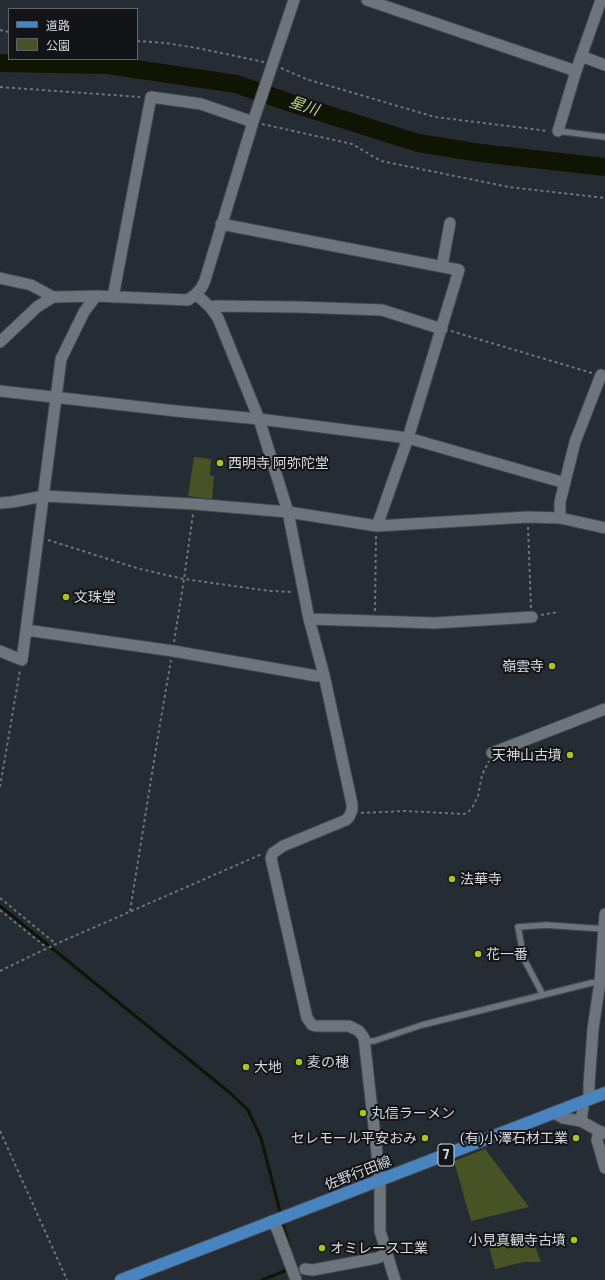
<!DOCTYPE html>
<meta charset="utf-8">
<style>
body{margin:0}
#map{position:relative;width:605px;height:1280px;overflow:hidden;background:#262c33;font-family:"Exo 2","Noto Sans JP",sans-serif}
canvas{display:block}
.legend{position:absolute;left:8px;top:8px;width:130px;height:52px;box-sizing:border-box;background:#121417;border:1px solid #606266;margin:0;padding:5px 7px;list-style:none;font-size:12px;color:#d5d8dd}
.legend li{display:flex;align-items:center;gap:8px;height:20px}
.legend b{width:20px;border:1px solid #606266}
</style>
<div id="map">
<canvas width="605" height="1280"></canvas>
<ul class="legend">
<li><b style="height:5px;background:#4884bf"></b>道路</li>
<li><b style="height:11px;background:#485325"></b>公園</li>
</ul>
</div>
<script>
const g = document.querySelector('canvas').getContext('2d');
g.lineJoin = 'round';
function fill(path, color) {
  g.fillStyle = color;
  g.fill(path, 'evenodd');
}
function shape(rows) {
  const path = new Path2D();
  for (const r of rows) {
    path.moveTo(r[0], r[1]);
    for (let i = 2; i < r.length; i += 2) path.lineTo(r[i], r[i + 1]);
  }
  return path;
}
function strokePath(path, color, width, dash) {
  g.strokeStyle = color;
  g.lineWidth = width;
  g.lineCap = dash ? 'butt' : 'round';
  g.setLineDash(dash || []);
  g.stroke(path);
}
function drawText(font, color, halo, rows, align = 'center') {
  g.font = font + ' "Exo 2","Noto Sans JP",sans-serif';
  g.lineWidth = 4;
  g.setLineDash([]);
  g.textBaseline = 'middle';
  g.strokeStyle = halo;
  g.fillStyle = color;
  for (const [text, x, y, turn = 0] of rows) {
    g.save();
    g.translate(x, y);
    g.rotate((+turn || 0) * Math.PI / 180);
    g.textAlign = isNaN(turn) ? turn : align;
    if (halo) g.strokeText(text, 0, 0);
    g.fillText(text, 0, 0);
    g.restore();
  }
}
fill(shape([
 [194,457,211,459,210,475,214,476,212,499,188,496],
 [485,1149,529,1207,471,1221,454,1161],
 [532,1238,541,1262,524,1262,495,1269,489,1247]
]), '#485325');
strokePath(shape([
 [0,906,229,1092,248,1110,261,1138,281,1215],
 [282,1221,289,1246],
 [262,1280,285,1271]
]), '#101402', 3);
strokePath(shape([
 [0,63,108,65,236,84,291,103,418,143,481,153,605,167]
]), '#101402', 18);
const lane = shape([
 [558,131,605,137],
 [543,995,524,959,518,927,546,925,604,929],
 [365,1041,374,1041,422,1025,543,995,591,983,600,982]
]);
const street = shape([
 [367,0,576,71],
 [581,56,605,65],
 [558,131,576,71,601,0],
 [221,224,459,270,408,438,377,526],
 [442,266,450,223],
 [0,278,31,285,53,297],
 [196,294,211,308,218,318,259,419,288,512,309,619,435,623,532,617],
 [96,296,84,312,61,359,26,630,173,651,317,676,324,675],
 [113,297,151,97,201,104,253,122],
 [211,308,215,306,298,307,382,310,442,329],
 [0,342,37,307,53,297,96,296,188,300,196,294,202,287,205,280,253,122,294,0],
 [0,391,176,411,259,419,408,438,565,483],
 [0,503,12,502,44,496,194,504,288,512,377,526,528,517,560,518,605,528],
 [560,518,560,502,575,442,601,375],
 [309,619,324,675,352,804,352,810,349,817,346,820,283,846,273,853,271,858,307,1018,312,1025,316,1026,349,1026,359,1031,364,1038,380,1181,380,1231,395,1280],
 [0,651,22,660,26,630],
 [492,753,605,709],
 [591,1098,589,1093,589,1085,593,1029,600,982,605,914],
 [554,1113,563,1118,581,1121,599,1131,605,1133],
 [581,1121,583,1108,582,1102],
 [599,1131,597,1140,605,1168],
 [272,1221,277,1229,296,1280],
 [305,1269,313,1270,377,1258,386,1254]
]);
const primary = shape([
 [121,1280,605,1093]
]);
strokePath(lane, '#42474d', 8);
strokePath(street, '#42474d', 13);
strokePath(primary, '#42474d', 14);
strokePath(shape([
 [0,30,9,32],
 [137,41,166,43,202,49,264,62],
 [281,68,306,79,435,117,548,131],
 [0,87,140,97],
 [262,124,352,144,381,161,509,187,605,198],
 [451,331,592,373],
 [528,527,531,608],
 [48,540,140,569,184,579,270,591,293,592],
 [375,611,376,535],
 [541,615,559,612],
 [174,642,184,579,193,514],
 [0,787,20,670],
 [361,813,405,811,464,814,468,812,472,808,478,796,482,775,489,761],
 [0,898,56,944],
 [0,910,47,948],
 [130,911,159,730,171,660],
 [0,971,56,944,262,854],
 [0,1131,67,1280]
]), '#6f747a', 2, [3, 3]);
strokePath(lane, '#6e747c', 5.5);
strokePath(street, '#6e747c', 11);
strokePath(primary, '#4884bf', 12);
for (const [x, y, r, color] of [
 [220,463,4,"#a9c71b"],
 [66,597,4,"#a9c71b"],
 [552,666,4,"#a9c71b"],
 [570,755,4,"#a9c71b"],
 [452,879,4,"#a9c71b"],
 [478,954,4,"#a9c71b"],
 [299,1062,4,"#a9c71b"],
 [246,1067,4,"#a9c71b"],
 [363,1113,4,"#a9c71b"],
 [425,1138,4,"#a9c71b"],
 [576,1138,4,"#a9c71b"],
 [574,1240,4,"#a9c71b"],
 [322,1248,4,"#a9c71b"]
]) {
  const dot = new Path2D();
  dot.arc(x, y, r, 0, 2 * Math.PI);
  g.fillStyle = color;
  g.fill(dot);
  strokePath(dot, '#121417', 1.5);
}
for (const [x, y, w] of [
 [446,1155,16]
]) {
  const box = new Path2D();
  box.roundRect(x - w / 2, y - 11, w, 22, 3);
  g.fillStyle = '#121417';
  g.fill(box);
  strokePath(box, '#d5d8dd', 1);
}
drawText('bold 13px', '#d5d8dd', null, [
 ["7",446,1155]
]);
drawText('14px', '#d5d8dd', '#121417', [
 ["西明寺 阿弥陀堂",228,463],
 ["文珠堂",74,597],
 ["嶺雲寺",544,666,"right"],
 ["天神山古墳",562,755,"right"],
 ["法華寺",460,879],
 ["花一番",486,954],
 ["麦の穂",307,1062],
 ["大地",254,1067],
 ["丸信ラーメン",371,1113],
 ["セレモール平安おみ",417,1138,"right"],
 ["(有)小澤石材工業",568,1138,"right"],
 ["小見真観寺古墳",566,1240,"right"],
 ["オミレース工業",330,1248]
], 'left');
drawText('14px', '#d5d8dd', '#121417', [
 ["佐野行田線",358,1173,-21]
]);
drawText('italic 15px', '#c3db79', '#121417', [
 ["星川",304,106,18]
]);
</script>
